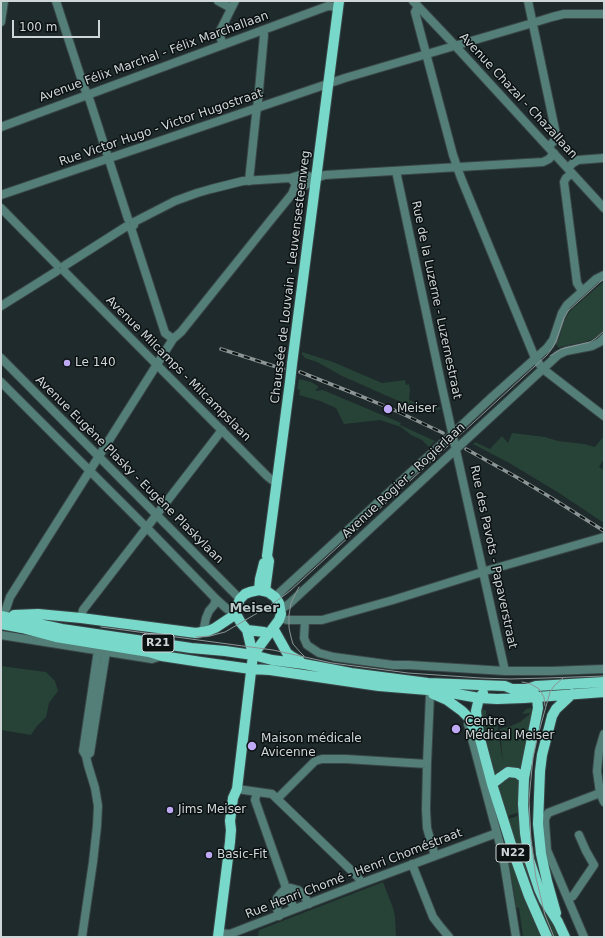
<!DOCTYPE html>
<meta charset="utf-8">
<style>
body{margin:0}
#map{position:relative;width:605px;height:938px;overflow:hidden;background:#1e2a2b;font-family:"DejaVu Sans",sans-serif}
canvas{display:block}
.frame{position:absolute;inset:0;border:2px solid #cfd6d7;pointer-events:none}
.scale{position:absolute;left:12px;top:20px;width:88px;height:18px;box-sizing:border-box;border:2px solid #cfd6d7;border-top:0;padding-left:5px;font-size:12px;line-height:14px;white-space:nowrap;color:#cfd6d7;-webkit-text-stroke:3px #0c1112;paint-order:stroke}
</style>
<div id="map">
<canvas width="605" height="938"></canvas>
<div class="frame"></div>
<div class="scale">100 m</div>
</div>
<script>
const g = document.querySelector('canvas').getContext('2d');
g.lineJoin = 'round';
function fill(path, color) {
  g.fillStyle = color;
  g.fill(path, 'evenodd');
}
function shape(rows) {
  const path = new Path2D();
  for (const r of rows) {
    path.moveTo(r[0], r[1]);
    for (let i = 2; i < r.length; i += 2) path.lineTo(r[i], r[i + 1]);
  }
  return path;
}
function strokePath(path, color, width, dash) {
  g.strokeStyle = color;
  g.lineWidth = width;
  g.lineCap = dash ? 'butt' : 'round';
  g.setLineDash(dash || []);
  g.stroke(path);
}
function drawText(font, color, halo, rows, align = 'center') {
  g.font = font + ' "DejaVu Sans",sans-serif';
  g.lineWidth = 3;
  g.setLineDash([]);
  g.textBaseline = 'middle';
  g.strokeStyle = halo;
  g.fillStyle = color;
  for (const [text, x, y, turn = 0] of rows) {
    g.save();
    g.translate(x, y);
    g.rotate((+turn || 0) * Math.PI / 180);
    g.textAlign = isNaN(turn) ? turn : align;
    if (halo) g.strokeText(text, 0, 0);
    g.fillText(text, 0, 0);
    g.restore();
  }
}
fill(shape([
 [604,281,604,330,597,337,591,340,585,342,563,346,559,348,556,344,560,336,563,324,567,315,572,309],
 [302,352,333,362,382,383,405,380,406,385,409,384,410,390,409,400,418,404,427,405,433,408,440,407,441,409,431,411,419,410,342,376,317,362,305,358,302,354],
 [299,379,311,382,318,386,318,388,316,389,316,391,323,390,401,423,400,425,435,441,429,447,422,440,411,435,401,427,380,420,344,424,336,408,320,401,299,395,300,390,297,389],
 [512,433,545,437,558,441,584,444,595,447,604,436,604,459,599,467,604,470,604,523,559,493,511,464,473,444,475,442,490,449,502,436,508,443],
 [1,666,46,672,55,681,58,691,49,703,46,717,37,726,31,735,1,730],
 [531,708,531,711,535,711,521,769,495,776,494,775,483,739,480,710,486,710,486,722,497,723,503,763,500,729,511,726,520,722,531,713,522,714,526,709],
 [510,775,519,780,520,812,505,817,498,786,499,783],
 [491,792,542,937,523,937,519,908,514,907,514,905,516,905,511,875,509,875,497,824],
 [520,815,527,857,558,932,557,937,551,937,533,896,506,820],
 [383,882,393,908,395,916,396,937,258,937,259,930]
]), '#274236');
const minor = shape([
 [56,1,84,87,90,101,128,219],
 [218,1,231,8],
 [413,1,449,39,604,208],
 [528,1,556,134,556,139,548,147],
 [418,6,415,12,453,155,461,178,535,358,543,369,604,416],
 [1,22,4,1],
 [223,45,219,33,235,1],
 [1,127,328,6,338,7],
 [568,168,573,163,578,160,604,158],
 [396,171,442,387,505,671],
 [572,173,566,178,564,182,577,283,582,291],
 [249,181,256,115,258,101,264,35,263,30],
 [293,181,296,184,306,185,316,178,325,175,543,162,549,159,554,153],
 [1,195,345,78,526,25,552,17,564,14,604,14],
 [1,208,57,265],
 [131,228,165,333,173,339],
 [64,266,127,226,130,228,132,227,134,225,134,222,138,220,175,201,197,193,211,189,243,181,290,178,300,175,308,176,316,178],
 [64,271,267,476,272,480,277,481],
 [1,306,57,271],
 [1,358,240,599],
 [1,382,151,532,216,599,227,609,236,612],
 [275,597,446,440,492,397,547,348,553,340,562,313,567,305,596,279,604,275],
 [6,609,10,597,173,339,181,332,270,221,292,194,296,184],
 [281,609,289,604,442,462,558,355,566,351,592,346,600,342,604,338],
 [81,618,83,610,222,430],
 [280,618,287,620,322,620,393,600,489,570,604,537],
 [305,620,304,638,307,645,319,653,334,657,393,665,409,665,505,671,551,671,604,669],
 [203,632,206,618,209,611,214,605,216,599],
 [1,635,152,659,162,656],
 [430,694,427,764,426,810,427,828,435,856],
 [468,724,503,856,516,937],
 [604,734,599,751,597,771,600,793,604,802],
 [86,756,90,753,106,652],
 [237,789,272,794,357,876,362,883],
 [257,792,255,800,286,888,294,909],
 [278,798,315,761,322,759,346,759,427,764],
 [412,864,433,917,439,925,449,937],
 [568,899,573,896,594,865,586,851,579,835],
 [279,916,276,905,277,898,281,893,286,888,291,888,298,890,303,894,309,904],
 [218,933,230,934,362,883,497,833],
 [82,937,93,862,97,826,98,806,95,788,88,765,86,756,83,751,98,650],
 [584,937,547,850,545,822,545,819,548,813,553,811,600,793]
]);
const major = shape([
 [292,364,339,1],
 [259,590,260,579,264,563],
 [265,591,269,561,267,556,290,382],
 [14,615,38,614,81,618,196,633,208,631,215,628,236,614],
 [1,616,62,629,191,648,225,651,253,655,272,660,304,664,351,673,428,683,505,686,512,689,527,689,536,686,604,682],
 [1,624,22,628,56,637,149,652,162,656,201,662,251,669,270,670,379,686,440,691,479,698,497,699,524,698,604,692],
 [273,628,287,653,291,656,300,661],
 [247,630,264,632,268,633],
 [532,692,537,697,538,708,524,778,523,804,525,833,529,859,539,889,544,900,558,922,565,937],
 [483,693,479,698,476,711,479,735,492,784,515,857,529,896,547,937],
 [433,694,447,700,462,711,470,719,474,731],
 [492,784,501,777,508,772,517,773,524,778],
 [556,913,547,881,541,854,538,824,540,771,542,755,552,716,556,709,572,694],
 [218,937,230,842,231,830,230,821,233,798,237,789,253,655,247,630,241,623,236,614,238,604,240,599,245,594,250,592,259,590,268,592,275,597,279,603,281,614,279,620,253,655]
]);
strokePath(minor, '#3a4647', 10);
strokePath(major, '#3a4647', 12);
strokePath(minor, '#537f78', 8);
strokePath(major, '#78d8ca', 10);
strokePath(shape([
 [550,356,561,349,590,342,596,338,604,331],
 [299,587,291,603,289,615,289,628,291,637,293,644,300,652,304,656],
 [101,627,273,650,332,663,408,673,481,678,510,679,546,678,604,676],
 [196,637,210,636,225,632,271,605,290,591,547,355,553,347,556,341,564,318,568,311,600,282,604,279],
 [522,682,531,684,539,689,544,697,545,706],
 [554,937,545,915,536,878,531,841,529,800,533,757,537,739,550,692,554,686,563,678]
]), '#8c9596', 1);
const rail = shape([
 [221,349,283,369],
 [300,372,353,393,392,409,443,433],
 [466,449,518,478,550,497,604,531]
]);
strokePath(rail, '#8c9596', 3.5);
strokePath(rail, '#0c1112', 2, [6]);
const majorBridge = shape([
 [290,382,292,364]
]);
strokePath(majorBridge, '#3a4647', 12, []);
strokePath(majorBridge, '#78d8ca', 10);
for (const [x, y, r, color] of [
 [67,363,4,"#bea9f5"],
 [388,409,5,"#bea9f5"],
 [456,729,5,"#bea9f5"],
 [252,746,5,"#bea9f5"],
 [170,810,4,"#bea9f5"],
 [209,855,4,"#bea9f5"]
]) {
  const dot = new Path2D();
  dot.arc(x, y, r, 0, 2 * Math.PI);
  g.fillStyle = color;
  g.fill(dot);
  strokePath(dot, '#0c1112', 1.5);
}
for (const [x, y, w] of [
 [158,643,32],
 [513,853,34]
]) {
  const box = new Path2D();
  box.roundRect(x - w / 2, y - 9, w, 18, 3);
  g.fillStyle = '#0c1112';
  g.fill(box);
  strokePath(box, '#cfd6d7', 1);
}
drawText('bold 11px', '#cfd6d7', null, [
 ["R21",158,643],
 ["N22",513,853]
]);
drawText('12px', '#cfd6d7', '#0c1112', [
 ["Avenue Félix Marchal - Félix Marchallaan",154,57,-20],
 ["Avenue Chazal - Chazallaan",518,96,47],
 ["Rue Victor Hugo - Victor Hugostraat",161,128,-19],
 ["Chaussée de Louvain - Leuvensesteenweg",291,277,-83],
 ["Rue de la Luzerne - Luzernestraat",436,300,78],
 ["Avenue Milcamps - Milcampslaan",178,369,45],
 ["Avenue Eugène Plasky - Eugène Plaskylaan",129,470,45],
 ["Avenue Rogier - Rogierlaan",404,481,-43],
 ["Rue des Pavots - Papaverstraat",493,557,78],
 ["Rue Henri Chomé - Henri Choméstraat",354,874,-21]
]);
drawText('12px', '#cfd6d7', '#0c1112', [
 ["Le 140",75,363],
 ["Meiser",397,409],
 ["Centre",465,722],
 ["Médical Meiser",465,736],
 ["Maison médicale",261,739],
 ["Avicenne",261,753],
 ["Jims Meiser",178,810],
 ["Basic-Fit",217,855]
], 'left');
drawText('bold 13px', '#b7c6c7', '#0c1112', [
 ["Meiser",254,609]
]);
</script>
